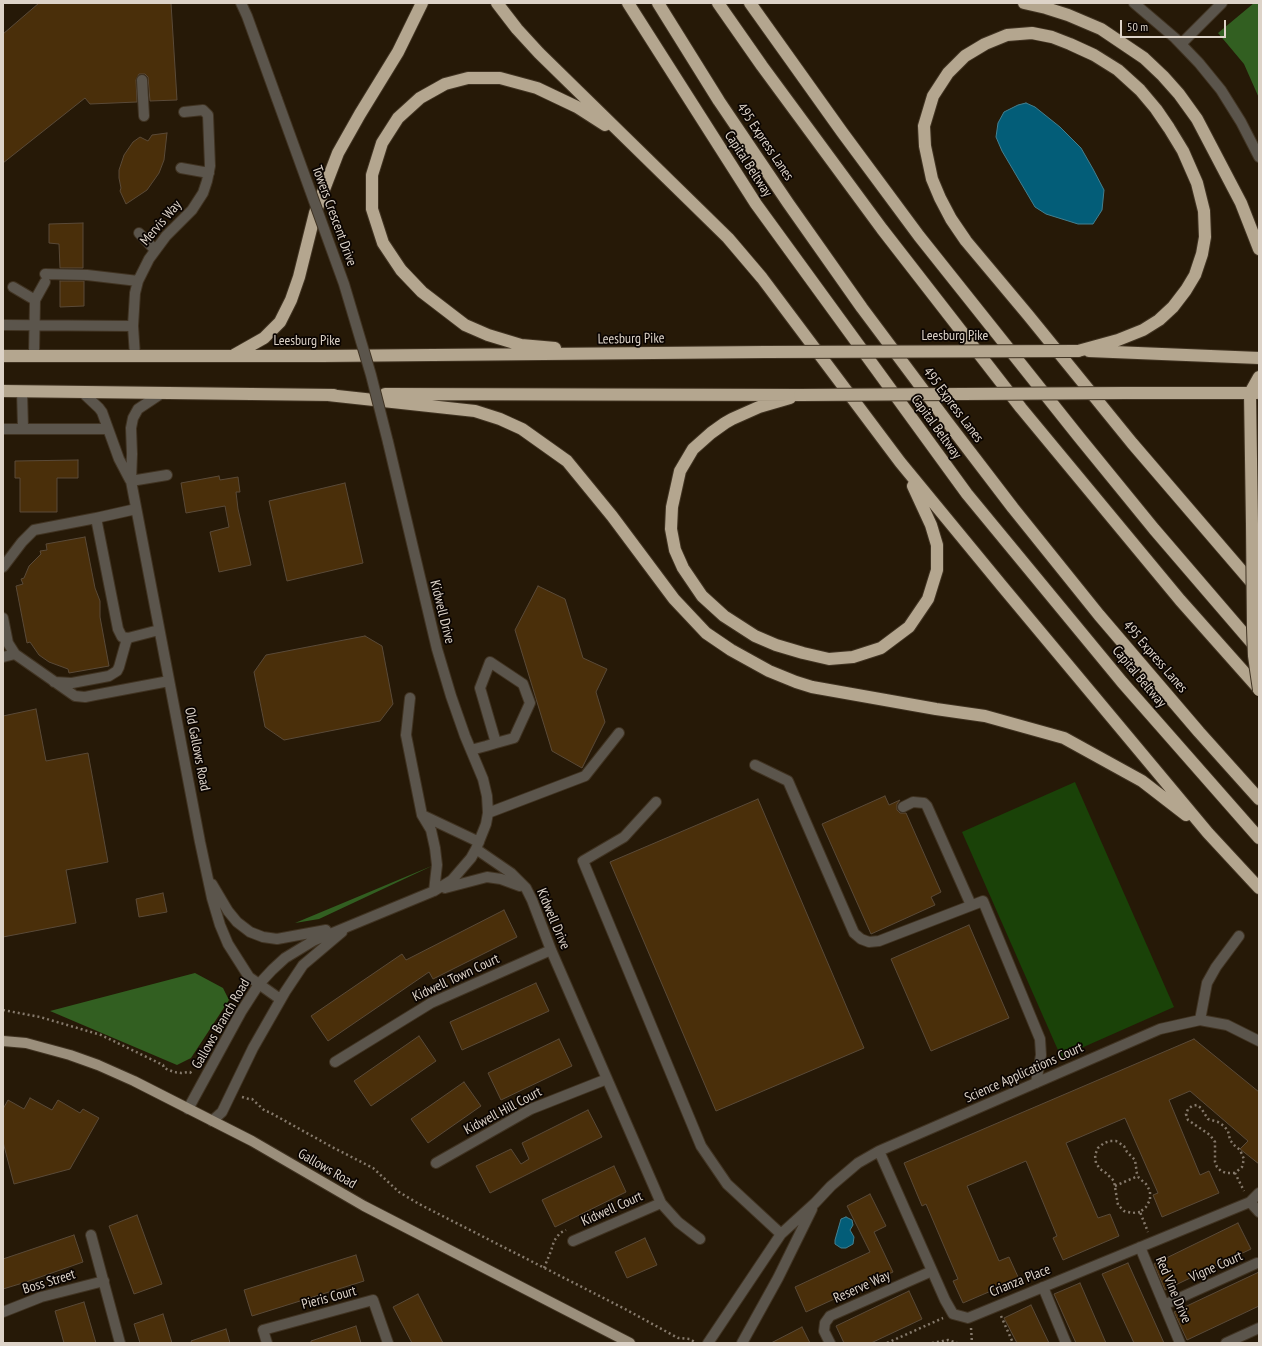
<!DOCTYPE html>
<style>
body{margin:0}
#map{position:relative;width:1262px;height:1346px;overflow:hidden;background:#261907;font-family:"PT Sans Narrow",sans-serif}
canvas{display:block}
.frame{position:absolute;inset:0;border:4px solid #ddd3c8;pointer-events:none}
.scale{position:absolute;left:1120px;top:20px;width:106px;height:18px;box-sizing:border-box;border:2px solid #ddd3c8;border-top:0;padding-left:5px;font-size:12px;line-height:14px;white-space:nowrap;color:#ddd3c8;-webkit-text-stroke:3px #0b0502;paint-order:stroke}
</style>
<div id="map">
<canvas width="1262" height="1346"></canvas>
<div class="frame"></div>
<div class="scale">50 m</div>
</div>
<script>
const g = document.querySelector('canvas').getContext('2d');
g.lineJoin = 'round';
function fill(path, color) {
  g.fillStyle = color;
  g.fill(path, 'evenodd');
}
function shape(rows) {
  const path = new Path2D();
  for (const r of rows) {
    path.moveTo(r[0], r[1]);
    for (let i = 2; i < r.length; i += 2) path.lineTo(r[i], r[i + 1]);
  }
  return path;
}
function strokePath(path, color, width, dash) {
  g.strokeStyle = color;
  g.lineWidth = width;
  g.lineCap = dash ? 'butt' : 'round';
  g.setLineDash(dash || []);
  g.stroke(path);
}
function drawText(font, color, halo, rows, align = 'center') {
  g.font = font + ' "PT Sans Narrow",sans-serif';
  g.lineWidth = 3.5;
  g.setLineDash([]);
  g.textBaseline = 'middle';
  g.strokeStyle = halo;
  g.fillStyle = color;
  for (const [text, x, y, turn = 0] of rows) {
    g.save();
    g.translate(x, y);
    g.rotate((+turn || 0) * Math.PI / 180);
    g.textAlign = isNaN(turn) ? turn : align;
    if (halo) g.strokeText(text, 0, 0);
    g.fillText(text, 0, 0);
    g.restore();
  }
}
fill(shape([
 [1075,782,1174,1007,1061,1057,962,832]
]), '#1a4208');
fill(shape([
 [1254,3,1259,3,1259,98,1244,64,1218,33],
 [434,865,319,919,295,923],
 [195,973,223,988,229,1000,191,1058,177,1065,50,1011]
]), '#325f21');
const water = shape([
 [1026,103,1035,107,1060,127,1081,148,1093,169,1104,190,1102,210,1093,224,1078,224,1046,214,1035,207,1002,151,996,137,998,123,1004,112,1018,105,1026,103],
 [846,1217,852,1220,853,1225,850,1230,854,1237,853,1244,846,1248,841,1248,835,1244,835,1240,841,1219,846,1217]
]);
fill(water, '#035d78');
strokePath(water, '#448090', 1);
const building = shape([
 [39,3,171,3,177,100,150,101,148,77,145,74,139,74,136,80,137,102,90,104,85,98,3,163,3,34,39,3],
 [167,133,164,160,159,173,147,190,126,204,120,191,121,188,119,178,119,170,124,155,133,142,140,137,148,141,152,135,167,133],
 [83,223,83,268,60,268,59,244,49,243,49,224,83,223],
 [60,281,84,281,84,306,60,307,60,281],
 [78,460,78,478,57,478,57,512,20,512,20,478,15,478,15,461,78,460],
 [219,476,220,480,238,477,240,492,236,492,238,509,251,565,219,572,210,532,229,527,225,506,186,513,181,483,219,476],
 [345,483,363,563,287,581,269,501,345,483],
 [85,537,95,588,100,601,100,617,109,666,69,673,68,669,49,662,39,655,30,642,27,643,16,586,23,584,21,579,24,578,29,566,41,554,40,551,47,550,46,544,85,537],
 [538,586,565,599,583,658,607,669,596,692,605,722,582,768,552,751,515,630,538,586],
 [365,636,382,646,393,704,380,721,284,740,265,727,254,672,266,655,365,636],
 [36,709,46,761,88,753,108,862,66,870,76,923,3,937,3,716,36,709],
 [885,796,889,805,900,800,897,804,897,810,900,813,906,813,941,892,931,897,935,905,871,934,822,824,885,796],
 [758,799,864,1048,716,1111,610,862,758,799],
 [163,893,167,912,139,917,136,899,163,893],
 [504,910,517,937,433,979,429,972,328,1041,311,1016,402,954,406,960,504,910],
 [969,925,1009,1018,931,1051,891,959,969,925],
 [536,983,549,1011,462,1050,450,1022,536,983],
 [419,1036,436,1061,371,1106,354,1081,419,1036],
 [559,1039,572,1066,501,1100,488,1073,559,1039],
 [1194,1039,1259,1092,1259,1164,1240,1149,1248,1141,1190,1091,1169,1100,1200,1175,1209,1171,1219,1193,1162,1217,1153,1195,1158,1193,1125,1118,1066,1143,1098,1218,1110,1214,1119,1236,1063,1260,1053,1238,1057,1236,1026,1161,967,1186,999,1261,1009,1257,1019,1279,963,1303,953,1281,958,1279,926,1204,922,1206,904,1163,1194,1039],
 [464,1082,481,1106,428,1143,411,1119,464,1082],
 [30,1098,52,1110,58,1100,80,1113,83,1109,99,1118,70,1169,14,1184,3,1142,3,1109,8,1100,24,1109,30,1098],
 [588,1110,602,1137,490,1193,476,1166,511,1149,521,1164,529,1159,522,1143,588,1110],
 [614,1166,626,1192,555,1227,542,1200,614,1166],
 [870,1194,886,1226,874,1232,893,1272,806,1312,795,1287,870,1252,847,1206,870,1194],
 [137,1215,162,1284,134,1294,109,1226,137,1215],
 [1238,1223,1251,1249,1165,1290,1154,1264,1238,1223],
 [74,1235,83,1262,26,1282,3,1289,3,1259,74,1235],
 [645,1238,657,1265,627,1278,615,1252,645,1238],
 [356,1255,364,1281,252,1316,244,1290,356,1255],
 [1128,1263,1164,1343,1134,1343,1102,1274,1128,1263],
 [1259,1272,1259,1306,1187,1340,1174,1312,1259,1272],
 [1080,1283,1106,1343,1076,1343,1054,1294,1080,1283],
 [909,1291,922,1319,871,1343,844,1343,836,1326,909,1291],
 [418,1294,443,1343,412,1343,393,1307,418,1294],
 [84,1302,96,1343,64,1343,55,1311,84,1302],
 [1031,1305,1049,1343,1017,1343,1004,1318,1031,1305],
 [163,1314,172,1343,140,1343,134,1324,163,1314],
 [356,1326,361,1343,311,1343,311,1341,356,1326],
 [802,1327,810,1343,771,1343,802,1327],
 [226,1329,230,1343,192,1343,191,1341,226,1329]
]);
fill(building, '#4a2f0a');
strokePath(building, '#5a4a38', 1);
const minor = shape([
 [241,3,247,16,277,99],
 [1134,3,1175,38,1199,63,1221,90,1241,122,1259,157],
 [1181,44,1222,3],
 [142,80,144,116],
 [181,168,209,173],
 [139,233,155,250],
 [45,274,87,275,138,281],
 [13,287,35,300,45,282],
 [3,325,133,326],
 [34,355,35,300],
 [135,356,133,326,135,293,138,281,149,259,166,236,192,210,203,193,207,181,210,166,208,115,203,110,184,112],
 [22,391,23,428],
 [81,391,99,408,102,412,119,459,130,480],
 [162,393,138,409,133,418,131,428,132,454,131,481,200,842,212,898,220,925,228,944,249,977,280,999],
 [3,429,108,429],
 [131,481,167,475],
 [3,567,22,542,34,530,96,518],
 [3,618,8,643,15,654,75,696,85,697,95,695,169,681],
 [128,638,122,637,118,629,96,518,136,509],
 [3,657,15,654],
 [54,682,72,683,109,676,117,671,119,667,126,642,128,638,159,630],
 [410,698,406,735,422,815,431,830,435,848,437,865,434,891],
 [471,750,486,746,496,743,514,738,530,703,523,684,490,662,480,688,496,743],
 [755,765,788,781,854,933,861,939,869,942,879,941,983,901,1040,1039,1041,1055,1036,1083],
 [656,802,624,837,583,861,701,1146,727,1184,781,1234],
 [903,807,913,802,924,803,927,806,971,905],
 [488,813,585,776,619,733],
 [422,815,479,842],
 [476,849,511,873,526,888,532,900,551,950,661,1203,678,1222,700,1239],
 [212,884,228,911,237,922,250,932,263,937,277,939,326,930],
 [445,888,487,877,501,879,520,886],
 [1200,1020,1207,983,1216,967,1239,936],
 [335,1062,431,1003,551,950],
 [188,1109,241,1012,259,984,272,970,285,958,313,941,434,891,452,880,471,858,476,849,486,824,488,813,487,796,483,779,465,736,451,696,437,649,388,442],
 [212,1121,222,1112,253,1048,285,992,303,965,342,932],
 [879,1151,945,1300,953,1314,968,1318,1250,1202,1259,1193],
 [436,1163,531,1109,607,1079],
 [1250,1202,1259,1212],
 [91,1235,120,1343],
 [573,1241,661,1203],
 [1140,1247,1180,1343],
 [1043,1287,1066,1343],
 [1164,1305,1257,1263],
 [3,1312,41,1297,104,1281],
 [267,1343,263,1330,373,1300,388,1343],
 [708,1343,781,1234,815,1203,831,1186,858,1163,879,1151,1160,1029,1200,1020,1227,1025,1259,1041],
 [742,1343,778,1278,812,1209],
 [830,1343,824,1331,825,1323,830,1316,932,1271],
 [1226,1343,1259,1328]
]);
const major = shape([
 [3,1041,26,1043,70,1055,98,1065,134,1081,252,1141,364,1206,630,1343]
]);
const highway = shape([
 [497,3,517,29,539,53,680,191,728,238,762,278,900,462,1002,586,1208,833,1259,888],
 [628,3,756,204,967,494,1122,682,1259,838],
 [658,3,719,101,788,203,862,308,948,423,1013,508,1099,615,1199,732,1259,799],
 [718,3,762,66,882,229,1021,408,1180,600,1259,689],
 [750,3,842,132,919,236,1079,437,1154,529,1258,650],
 [1024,3,1046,8,1068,15,1101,29,1144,58,1163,76,1179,94,1197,119,1241,203,1259,249],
 [555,348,521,345,488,335,465,325,422,292,401,270,383,243,372,209,372,175,382,143,398,118,420,98,445,84,468,78,500,78,537,88,577,107,605,125],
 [1078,351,1118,340,1143,330,1159,320,1173,307,1186,290,1195,275,1202,254,1205,237,1204,211,1197,183,1183,151,1169,128,1156,109,1140,90,1118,70,1094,55,1070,44,1052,37,1032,33,1007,35,985,44,965,56,948,73,933,96,924,126,925,146,932,179,940,198,951,219,966,241,1028,315,1132,443,1259,591],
 [1089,351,1259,358],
 [234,355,264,338,280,322,291,300,299,277,315,213,338,153,360,114,398,52,422,3],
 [3,356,322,356,765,352],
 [3,391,334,395],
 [1126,393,1257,393],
 [385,394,800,395],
 [328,395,475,411,500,419,522,429,567,461,612,516,674,599,706,633,731,650,769,671,796,682,812,687,936,709,985,716,1064,738,1142,781,1186,815],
 [790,398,759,407,732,419,725,423,711,433,693,449,680,471,672,507,671,529,675,550,683,568,702,596,724,616,755,636,776,645,803,653,829,659,853,657,881,648,909,627,928,599,937,570,937,545,931,525,913,486],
 [1252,525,1250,393,1259,377]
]);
strokePath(minor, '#403322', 12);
strokePath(major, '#403322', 12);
strokePath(highway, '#403322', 14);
strokePath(shape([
 [3,1010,40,1017,101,1035,163,1065,164,1068,174,1072,181,1073,190,1072,193,1075],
 [242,1097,249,1099,252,1099,265,1111,269,1112,332,1147,373,1168,399,1192,419,1204,625,1309,678,1338,690,1339,696,1343],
 [1235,1173,1226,1173,1221,1171,1217,1167,1215,1162,1215,1142,1210,1135,1188,1120,1186,1114,1188,1109,1192,1106,1197,1105,1201,1108,1208,1119,1218,1122,1224,1126,1228,1131,1230,1140,1234,1145,1240,1150,1244,1159,1242,1167,1235,1173,1244,1191],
 [1115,1186,1138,1176],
 [1140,1212,1132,1213,1124,1211,1118,1205,1114,1181,1106,1173,1100,1169,1096,1163,1095,1155,1098,1148,1104,1143,1110,1141,1116,1141,1124,1146,1127,1152,1135,1160,1137,1174,1139,1178,1146,1184,1150,1191,1150,1200,1146,1207,1140,1212,1148,1232],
 [544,1268,551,1251,554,1241,560,1233,566,1230],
 [1001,1316,1013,1343],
 [971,1328,972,1343],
 [887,1343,943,1318],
 [932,1343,948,1340,957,1343]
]), '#85796b', 2.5, [2, 3]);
strokePath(minor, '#5b554c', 10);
strokePath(major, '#9b8f7c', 10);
strokePath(highway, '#b4a68f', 12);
const minorBridge = shape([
 [277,99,344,284,371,375,388,442]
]);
const highwayBridge = shape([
 [765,352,1078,351],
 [800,395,1126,393],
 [1252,525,1253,628,1254,656,1259,690]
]);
strokePath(minorBridge, '#403322', 12, []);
strokePath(highwayBridge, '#403322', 14, []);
strokePath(minorBridge, '#5b554c', 10);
strokePath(highwayBridge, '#b4a68f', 12);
drawText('14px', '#ddd3c8', '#0b0502', [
 ["495 Express Lanes",765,142,56],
 ["Capital Beltway",748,164,57],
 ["Towers Crescent Drive",334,216,70],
 ["Mervis Way",161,223,-49],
 ["Leesburg Pike",955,336],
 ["Leesburg Pike",631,339,-1],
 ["Leesburg Pike",307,341],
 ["495 Express Lanes",953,405,53],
 ["Capital Beltway",936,427,54],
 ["Kidwell Drive",442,612,76],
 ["495 Express Lanes",1155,657,49],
 ["Capital Beltway",1139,677,50],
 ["Old Gallows Road",197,749,79],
 ["Kidwell Drive",553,919,67],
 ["Kidwell Town Court",456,978,-25],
 ["Gallows Branch Road",221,1024,-60],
 ["Science Applications Court",1024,1073,-24],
 ["Kidwell Hill Court",503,1111,-28],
 ["Gallows Road",327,1169,30],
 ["Kidwell Court",612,1209,-24],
 ["Vigne Court",1216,1267,-24],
 ["Crianza Place",1020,1281,-22],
 ["Boss Street",49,1282,-17],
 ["Reserve Way",862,1287,-24],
 ["Red Vine Drive",1173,1290,67],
 ["Pieris Court",329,1298,-15]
]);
</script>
